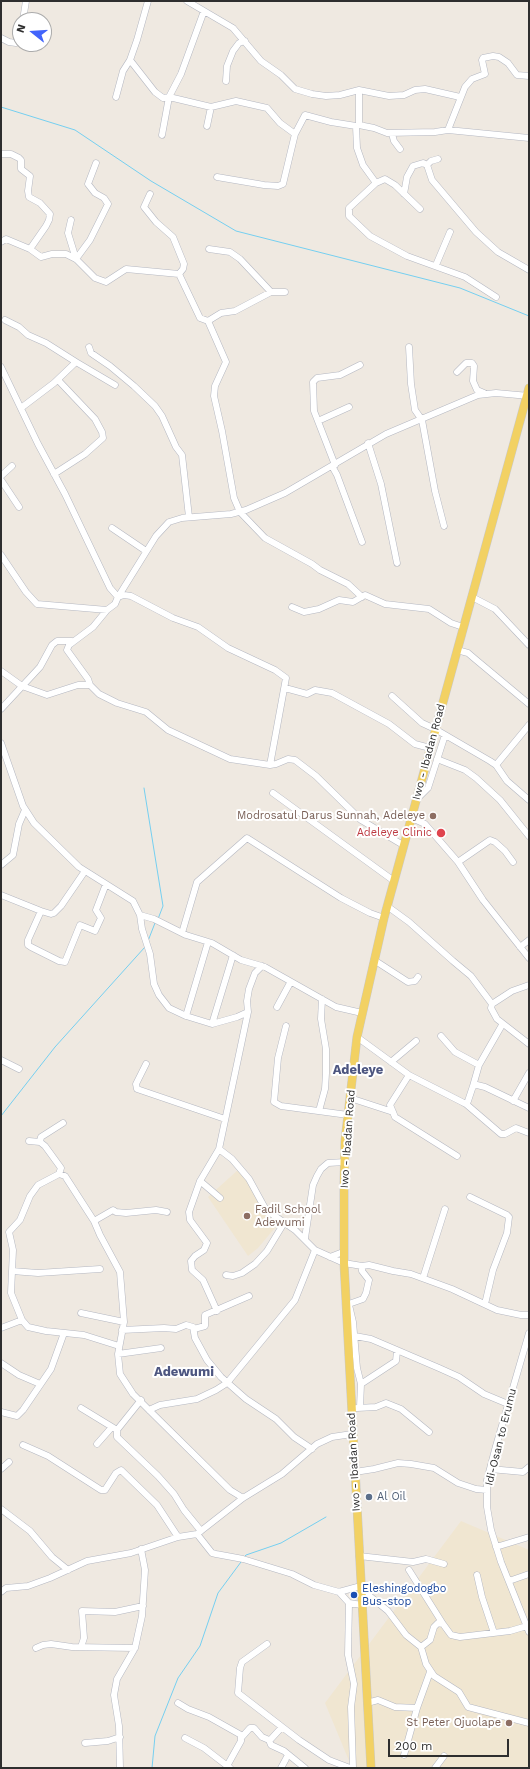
<!DOCTYPE html>
<style>
body{margin:0}
#map{position:relative;width:530px;height:1769px;overflow:hidden;background:#efe9e1;font-family:"Work Sans",sans-serif}
canvas{display:block}
.frame{position:absolute;inset:0;border:2px solid #2e2e2e;pointer-events:none}
.north{position:absolute;left:12px;top:12px;width:40px;height:40px;box-sizing:border-box;background:#fff;border:1px solid #ababab;border-radius:50%;rotate:287deg;font-size:11px;font-weight:700;line-height:16px;text-align:center;color:#2e2e2e}
.north::after{content:'';display:block;margin:auto;width:14px;height:18px;background:#4264fb;clip-path:polygon(50% 0,100% 100%,50% 72%,0 100%)}
.scale{position:absolute;left:388px;top:1739px;width:121px;height:18px;box-sizing:border-box;border:2px solid #2e2e2e;border-top:0;padding-left:5px;font-size:12px;line-height:14px;white-space:nowrap;color:#2e2e2e;-webkit-text-stroke:3px #fff;paint-order:stroke}
</style>
<div id="map">
<canvas width="530" height="1769"></canvas>
<div class="frame"></div>
<div class="north">N</div>
<div class="scale">200 m</div>
</div>
<script>
const g = document.querySelector('canvas').getContext('2d');
g.lineJoin = 'round';
function fill(path, color) {
  g.fillStyle = color;
  g.fill(path, 'evenodd');
}
function shape(rows) {
  const path = new Path2D();
  for (const r of rows) {
    path.moveTo(r[0], r[1]);
    for (let i = 2; i < r.length; i += 2) path.lineTo(r[i], r[i + 1]);
  }
  return path;
}
function strokePath(path, color, width, dash) {
  g.strokeStyle = color;
  g.lineWidth = width;
  g.lineCap = dash ? 'butt' : 'round';
  g.setLineDash(dash || []);
  g.stroke(path);
}
function drawText(font, color, halo, rows, align = 'center') {
  g.font = font + ' "Work Sans",sans-serif';
  g.lineWidth = 4;
  g.setLineDash([]);
  g.textBaseline = 'middle';
  g.strokeStyle = halo;
  g.fillStyle = color;
  for (const [text, x, y, turn = 0] of rows) {
    g.save();
    g.translate(x, y);
    g.rotate((+turn || 0) * Math.PI / 180);
    g.textAlign = isNaN(turn) ? turn : align;
    if (halo) g.strokeText(text, 0, 0);
    g.fillText(text, 0, 0);
    g.restore();
  }
}
fill(shape([
 [239,1169,266,1210,279,1223,258,1248,248,1256,208,1197],
 [461,1521,529,1550,529,1768,352,1768,325,1703]
]), '#f0e6d1');
strokePath(shape([
 [1,107,75,130,151,181,236,231,460,288,529,316],
 [144,788,163,906,158,919],
 [148,941,155,923],
 [1,1116,55,1047,145,947],
 [244,1557,246,1555,281,1543,326,1517],
 [152,1768,155,1736,178,1678,200,1646,218,1593,241,1562]
]), '#75cff0', 1);
const minor = shape([
 [187,1,233,28,261,61,281,75,295,89,312,94,326,96,340,95,359,90,389,96,404,95,415,90,425,89,460,97],
 [23,20,26,1],
 [1,38,9,42,16,43,20,37],
 [130,60,155,92,163,98,169,97,181,74,204,11],
 [226,81,227,66,233,51,239,43,245,41],
 [359,90,359,125],
 [116,97,123,71,130,60,137,40,148,1],
 [207,126,211,107],
 [356,126,357,148,363,165,376,183,349,208,349,216,370,236,407,256,465,277,496,297],
 [448,130,529,138],
 [392,134,394,141,400,149],
 [162,135,169,97,211,107,236,101,267,108,280,123,295,134],
 [1,154,11,154,19,158,21,160,21,169,30,176,28,191,29,197,40,203,50,214,49,220,46,226,30,249],
 [427,165,432,180,476,232,498,252,529,270],
 [217,177,264,185,278,186,283,184,295,134,305,115,331,122,356,126,359,125,374,128,387,133,435,132,448,130,465,87,472,79,485,74,482,60,483,58,493,56,499,57,508,63,517,75,529,76],
 [376,183,385,179,395,185,420,209],
 [150,194,144,207,156,222,173,237,184,264,183,269,179,274],
 [404,194,407,177,413,166,423,163,427,165,431,161,438,159],
 [71,220,68,233,76,259,90,240,108,204,104,198,95,193,88,184,96,163],
 [1,242,6,239,30,249,41,257,52,254,66,254,76,259,95,278,106,282,126,269,179,274,200,318,208,321],
 [209,249,230,252,240,259,271,292],
 [436,265,450,232],
 [285,292,271,292,235,311,221,313,208,321,226,362,215,386,214,396,222,431,234,498,240,512,265,538,312,564,320,570,348,584,362,597],
 [5,320,19,327,28,335,46,343,76,362],
 [89,347,91,353,110,366,134,386,155,406,162,416,176,447,182,455,189,517],
 [409,347,411,384,415,410,422,420,435,491,444,526],
 [1,367,38,444,65,494,110,588,118,597,124,595,131,596,173,618,198,627,228,648,275,670,286,678,270,765],
 [457,372,466,363,472,363,474,366,473,381,477,390,484,393],
 [21,408,54,383,76,362,115,385],
 [318,421,349,407],
 [368,443,381,484,397,563],
 [335,465,314,411,313,382,317,378,340,375,360,365],
 [332,466,337,475,362,542],
 [54,474,85,454,103,438,102,432,95,419,58,380],
 [1,476,12,466],
 [1,480,19,507],
 [112,528,146,551],
 [1,555,26,592,37,604,107,610,115,604,118,597,156,536,169,522,182,518,231,514,246,510,285,493,386,434,478,395,496,393,529,396],
 [472,597,495,609,529,645],
 [292,607,304,612,319,609,339,600,353,602,365,595,385,604,429,609,451,623,463,627],
 [107,610,93,627,69,645,67,650,88,679,90,685,99,694,117,703,146,712,168,730,230,759,270,765,276,764,288,759,295,760,316,776,361,820,403,845],
 [457,650,468,653,475,659,529,704],
 [1,671,22,686,47,695,78,685,90,685],
 [285,688,307,694,315,690,332,693,389,724,415,744,430,748],
 [392,696,422,723,435,729,490,761,496,765,507,781,529,800],
 [1,709,40,667,52,645,57,641,72,641],
 [1,743,23,806,34,823,79,867,133,901,140,915,142,929,150,954,154,984,159,995,169,1008,186,1016,212,1024,237,1017,248,1012,247,1001,249,989,255,973,262,966],
 [437,759,465,770,476,778,500,800,529,836],
 [496,765,529,725],
 [273,793,394,881],
 [417,799,428,788,445,735],
 [412,818,425,824,458,862,483,900,529,958],
 [458,862,490,840,495,842,505,851,513,862],
 [1,865,13,855,19,824,25,810],
 [85,871,61,906,54,913,51,914,41,911,28,940,28,945,31,947,59,961,65,962,80,925,95,931,101,918,96,910,106,884],
 [1,895,41,911],
 [387,906,409,922,453,961,471,976,492,1004,491,1008,497,1019,529,1044],
 [140,915,154,919,186,935,212,943,241,960,265,967,336,1007,362,1013],
 [182,933,197,882,247,838,341,898,370,913,384,918],
 [520,947,529,940],
 [374,960,408,982,415,981,418,977],
 [492,1004,512,991,529,985],
 [277,1007,290,983],
 [186,1016,208,942],
 [212,1024,233,955],
 [286,1026,278,1058,274,1102,281,1106,348,1115],
 [441,1036,455,1052,479,1065],
 [357,1037,409,1075,462,1102,466,1104,468,1101,473,1086,477,1085,485,1087,529,1108],
 [1,1060,19,1069],
 [391,1062,416,1041],
 [146,1064,136,1084,137,1089,225,1119],
 [409,1075,390,1105,395,1117,457,1156],
 [473,1086,479,1065,502,1025],
 [350,1098,393,1112],
 [513,1101,529,1073],
 [466,1104,501,1134,505,1134,516,1128,529,1133],
 [319,1111,325,1089,326,1073,326,1049,321,1019,322,999],
 [29,1141,40,1142,45,1146,61,1168,59,1174],
 [40,1142,41,1137,63,1123],
 [219,1149,232,1159,249,1179,266,1210,295,1230,315,1250,344,1263,362,1266,369,1265,393,1271,411,1274,452,1289,497,1310,521,1315,529,1315],
 [200,1181,220,1198],
 [470,1197,507,1215,509,1217,507,1233,493,1270,485,1304],
 [94,1221,113,1210,116,1212,126,1213,156,1210,167,1212],
 [305,1238,313,1185,317,1176,321,1169,328,1163,345,1162],
 [330,1257,343,1252],
 [12,1271,38,1273,100,1269],
 [226,1275,233,1276,242,1273,255,1264,267,1251,284,1223],
 [423,1278,445,1209],
 [346,1305,363,1299,366,1293,369,1280,362,1271,362,1266],
 [349,1305,353,1322,357,1368,361,1384,360,1407],
 [217,1311,203,1280,192,1270,191,1261,195,1256,204,1250,207,1243,190,1220,189,1212,200,1181,219,1149,248,1012],
 [81,1313,124,1322],
 [1,1328,22,1320],
 [194,1329,205,1326,205,1315,249,1296],
 [122,1330,164,1328,176,1329,186,1325,193,1327,195,1338,207,1360,221,1377,246,1399,276,1419,294,1437,312,1449],
 [529,1333,496,1446,487,1480,487,1507,491,1530,501,1562,529,1632],
 [355,1336,371,1339,439,1368,459,1377,484,1394,508,1404],
 [119,1346,84,1335,46,1331,28,1327,22,1320,11,1293,13,1250,9,1232,20,1220,30,1196,38,1185,59,1174,65,1176,94,1221,100,1235,120,1272,124,1322,118,1354,120,1374,133,1394,149,1410,230,1490,243,1498],
 [118,1354,161,1348],
 [1,1363,19,1375,40,1384],
 [361,1384,396,1361,397,1351],
 [141,1400,117,1430,117,1437,158,1476,174,1494,184,1510,201,1531],
 [81,1408,117,1430],
 [357,1408,376,1407,386,1403,401,1409,429,1432],
 [149,1410,160,1405,197,1399,216,1390,227,1383,295,1300,315,1250],
 [1,1412,17,1416,23,1410,51,1369,64,1333],
 [97,1444,112,1427],
 [23,1445,48,1456,101,1490,105,1490,116,1473,121,1470,157,1505,178,1537],
 [1,1469,9,1462],
 [490,1469,523,1472,529,1467],
 [355,1472,374,1469,398,1463,411,1464,434,1468,458,1483,476,1489,487,1490],
 [1,1509,30,1531,52,1557,68,1570],
 [197,1534,212,1553,216,1554,243,1559,292,1574,314,1585,339,1592,361,1586],
 [496,1547,529,1537],
 [359,1556,413,1562,426,1559,444,1564],
 [409,1570,443,1624],
 [477,1575,482,1597,494,1633],
 [509,1581,529,1574],
 [361,1589,388,1611,406,1635,421,1647,426,1664,434,1676,459,1692,468,1707,529,1723],
 [1,1592,6,1588,28,1586,50,1578,87,1561,131,1553,178,1537,197,1534,243,1498,282,1474,317,1444,332,1437,352,1434],
 [339,1592,349,1603,362,1605],
 [349,1603,348,1655,354,1684,351,1707,353,1768],
 [267,1644,242,1662,240,1668,238,1693,299,1740,329,1760,350,1768],
 [81,1647,84,1638,82,1611,115,1612,143,1606],
 [421,1647,430,1640,434,1627,438,1623,443,1624,451,1635,460,1637,510,1631,527,1626],
 [36,1648,43,1645,51,1644,72,1647,135,1648],
 [178,1703,188,1709,209,1717,241,1735,241,1741,227,1766],
 [367,1703,378,1700,395,1707,417,1708],
 [185,1738,204,1748,230,1768],
 [241,1738,250,1728,254,1728,262,1737,269,1740,271,1745,284,1751,305,1768],
 [269,1740,271,1739,282,1727],
 [85,1743,108,1741,120,1737],
 [404,1755,417,1708,430,1672],
 [120,1768,119,1726,114,1695,117,1679,135,1648,142,1616,145,1570,141,1549],
 [281,1768,287,1757,290,1756],
 [435,1768,444,1756]
]);
const major = shape([
 [371,1768,344,1263,344,1187,345,1141,350,1098,357,1037,384,918,529,388]
]);
strokePath(minor, '#b4b7c1', 7);
strokePath(major, '#c9c9c9', 9);
strokePath(minor, '#fff', 6);
strokePath(major, '#f2d163', 8);
for (const [x, y, r, color] of [
 [433,816,4,"#8d6e63"],
 [441,833,5,"#e0444e"],
 [247,1216,4,"#8d6e63"],
 [369,1497,4,"#5c6f8a"],
 [354,1595,4,"#1a4fb4"],
 [509,1723,4,"#8d6e63"]
]) {
  const dot = new Path2D();
  dot.arc(x, y, r, 0, 2 * Math.PI);
  g.fillStyle = color;
  g.fill(dot);
  strokePath(dot, '#fff', 1.5);
}
drawText('11px', '#2e2e2e', '#fff', [
 ["Iwo - Ibadan Road",429,752,-75],
 ["Iwo - Ibadan Road",348,1139,-86],
 ["Idi-Osan to Erumu",501,1437,-76],
 ["Iwo - Ibadan Road",354,1462,-93]
]);
drawText('11px', '#785e54', '#fff', [
 ["Modrosatul Darus Sunnah, Adeleye",425,816],
 ["Fadil School",255,1210,"left"],
 ["Adewumi",255,1223,"left"],
 ["St Peter Ojuolape",501,1723]
], 'right');
drawText('11px', '#be3a42', '#fff', [
 ["Adeleye Clinic",432,833]
], 'right');
drawText('11px', '#4e5e75', '#fff', [
 ["Al Oil",377,1497]
], 'left');
drawText('11px', '#164399', '#fff', [
 ["Eleshingodogbo",362,1589],
 ["Bus-stop",362,1602]
], 'left');
drawText('bold 13px', '#4d5680', '#fff', [
 ["Adeleye",358,1070],
 ["Adewumi",184,1372]
]);
</script>
